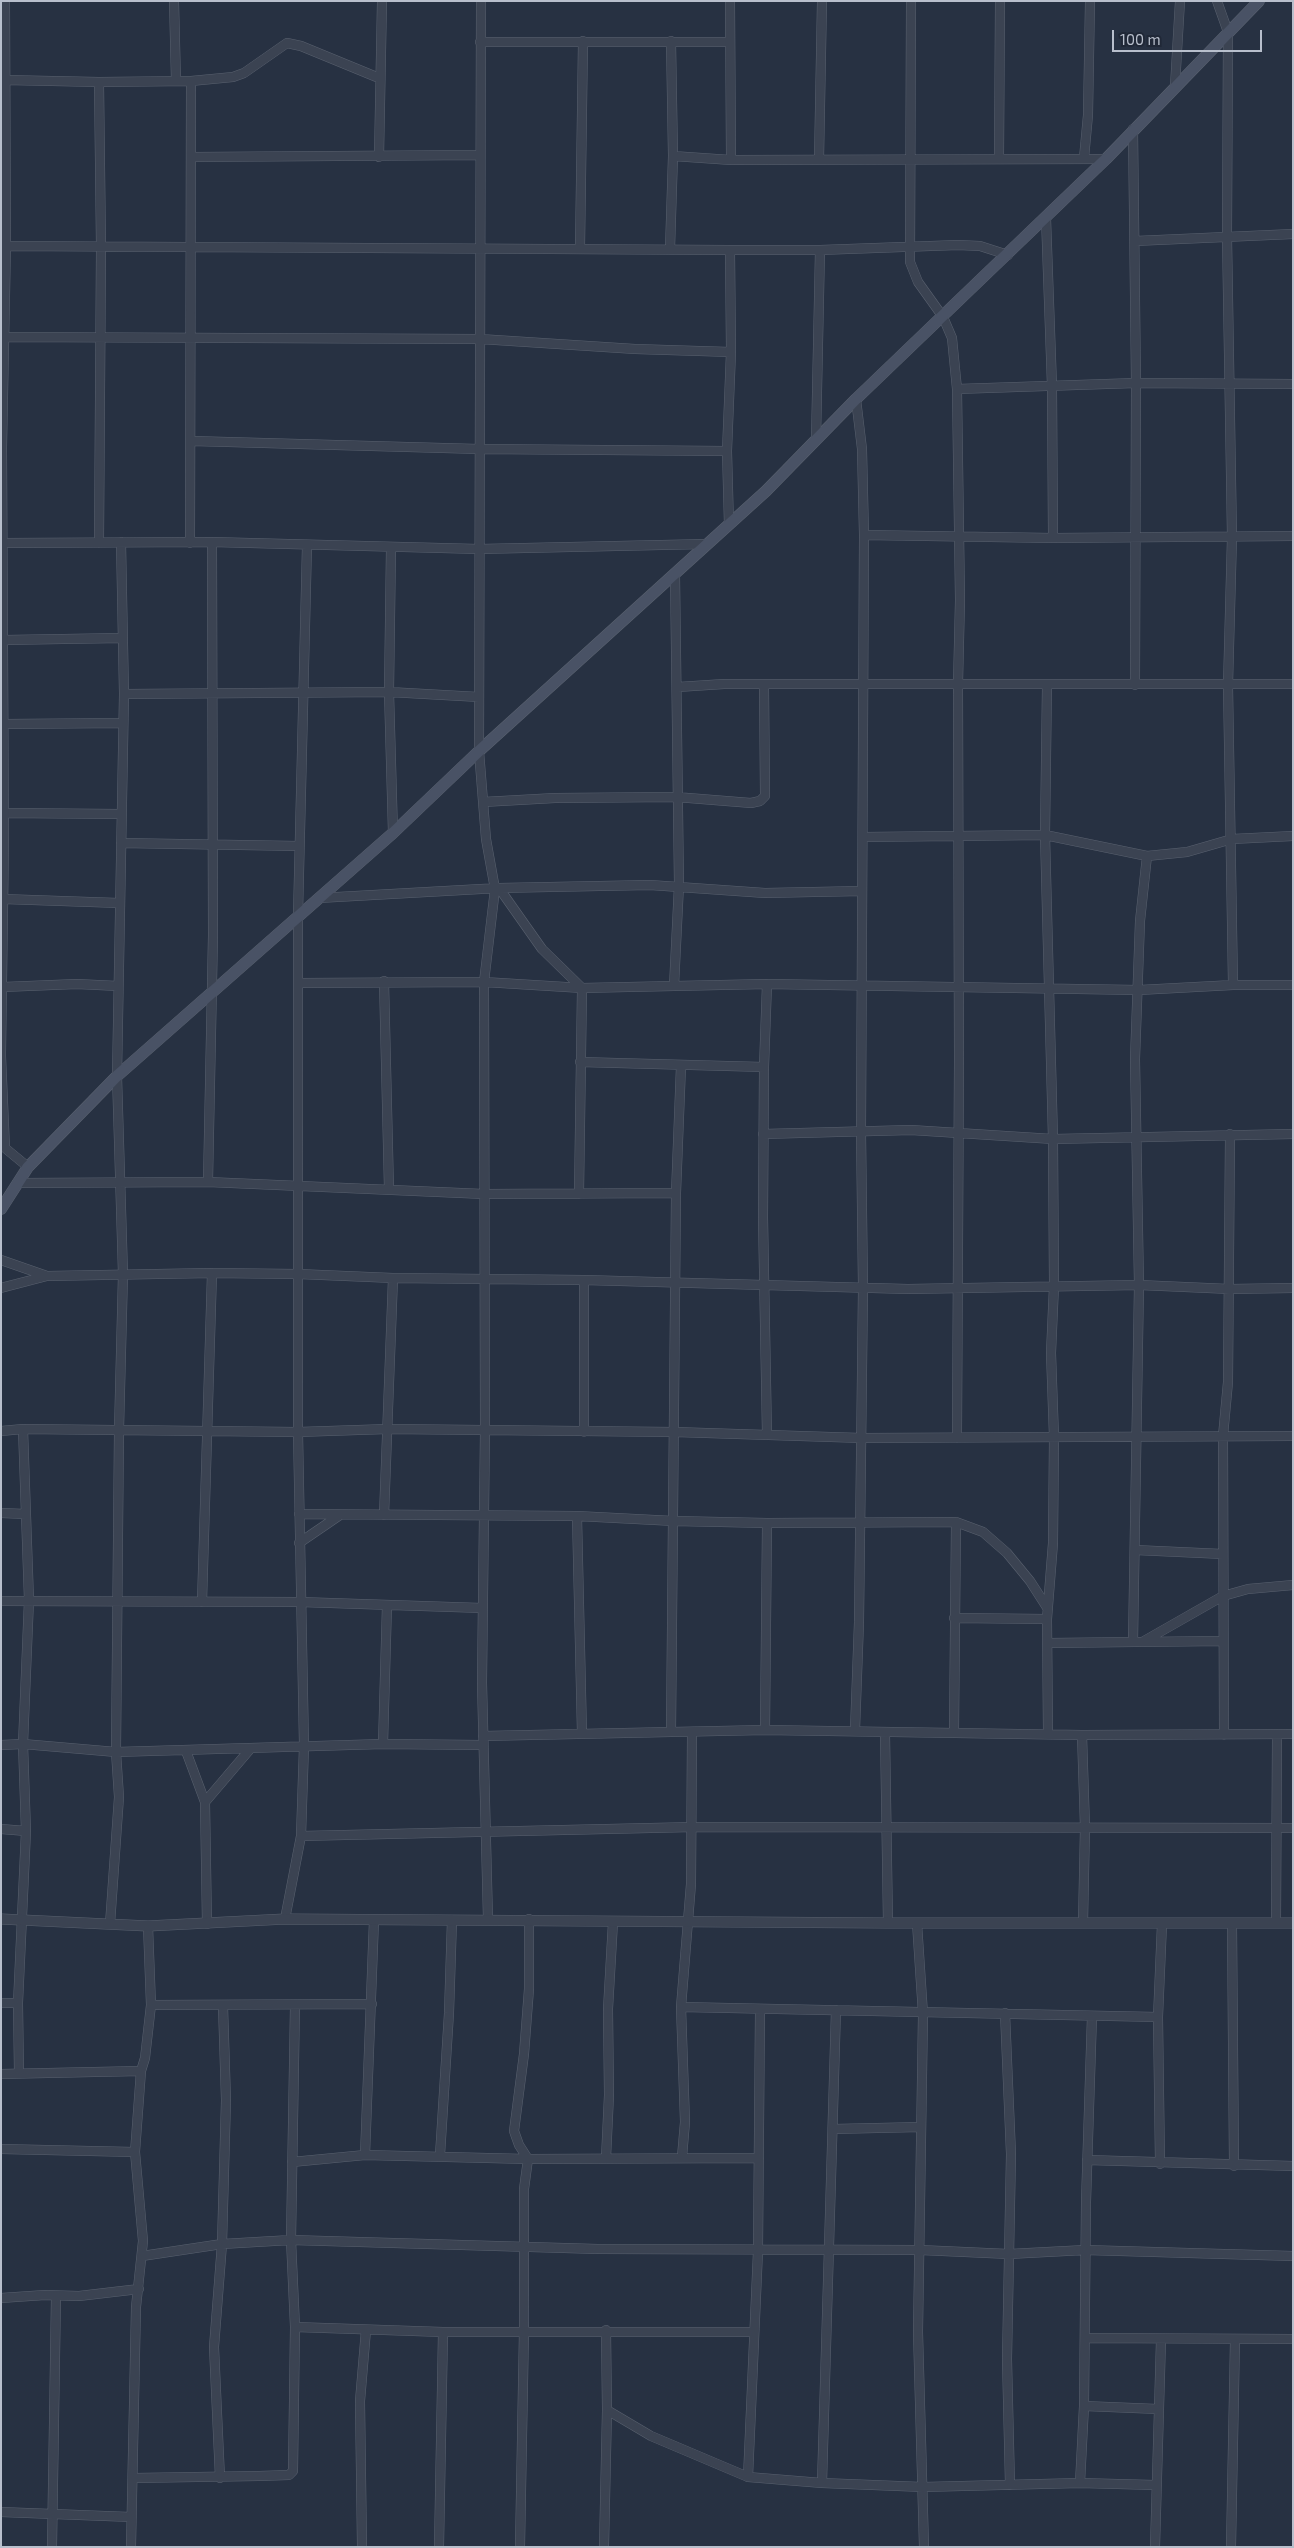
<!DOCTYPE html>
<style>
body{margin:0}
#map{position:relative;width:1294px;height:2548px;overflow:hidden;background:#273142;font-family:"Exo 2",sans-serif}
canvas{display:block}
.frame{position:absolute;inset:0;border:2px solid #b8bfcc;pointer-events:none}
.scale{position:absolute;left:1112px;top:30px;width:150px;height:22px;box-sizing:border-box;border:2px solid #b8bfcc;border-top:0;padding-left:6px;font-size:15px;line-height:18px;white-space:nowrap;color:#b8bfcc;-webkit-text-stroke:4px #202837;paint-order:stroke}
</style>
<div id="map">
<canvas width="1294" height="2548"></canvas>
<div class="frame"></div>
<div class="scale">100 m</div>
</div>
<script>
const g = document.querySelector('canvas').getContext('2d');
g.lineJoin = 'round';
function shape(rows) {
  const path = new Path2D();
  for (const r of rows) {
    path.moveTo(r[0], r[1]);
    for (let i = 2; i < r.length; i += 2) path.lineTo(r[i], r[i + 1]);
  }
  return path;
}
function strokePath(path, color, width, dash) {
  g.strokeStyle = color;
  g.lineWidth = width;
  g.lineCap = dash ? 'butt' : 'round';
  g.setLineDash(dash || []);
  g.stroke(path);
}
const minor = shape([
 [174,1,176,81],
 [481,1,479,751,486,839,495,889,484,982,485,1430,482,1683,488,1919],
 [730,1,731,160],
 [911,1,910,262,918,282,943,317,952,338,957,389,960,600,958,684,959,1060,957,1438],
 [1217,1,1228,32,1227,236,1232,537,1228,685,1233,985],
 [480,42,730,42],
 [5,80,99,82,191,81,233,77,244,73,287,43,301,46,379,78],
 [99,82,101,247,99,543],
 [1175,86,1180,1],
 [1133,129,1136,383,1135,685],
 [673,156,731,160,1106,159],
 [191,157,480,155],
 [379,157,382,1],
 [1084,158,1088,115,1090,1],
 [999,159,1000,1],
 [819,160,822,1],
 [1046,218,1052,386,1053,538],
 [1135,241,1293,234],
 [6,246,730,250,820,250,958,245,980,246,1008,255],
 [580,248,583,41],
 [670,249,673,156,671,41],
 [4,337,480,339,635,349,731,352],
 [957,389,1136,383,1293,384],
 [816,440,820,250],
 [192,441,479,449,727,451],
 [729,525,727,451,731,352,730,250],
 [864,535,1053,538,1293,536],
 [1,543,212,542,479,549,707,544],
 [190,543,191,81],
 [391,547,389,692,393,833],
 [4,640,122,638],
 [1047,684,1045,835,1053,1139,1054,1286,1051,1353,1054,1437,1053,1543,1047,1619,1048,1734],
 [678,687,724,684,1293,684],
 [124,694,389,692,479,697],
 [4,724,123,723],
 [483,802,555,798,676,797,751,803,760,801,765,796,764,684],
 [4,813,121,814],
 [863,837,1045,835,1147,856,1187,852,1232,839,1293,836],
 [121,843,299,846],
 [499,888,542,949,582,988,579,1194],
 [319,898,499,888,650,885,765,893,862,891],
 [3,899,119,903],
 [384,981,389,1189],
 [299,983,484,982,582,988,767,984,1139,990,1233,985,1293,985],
 [674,986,679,885,675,574],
 [3,987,77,984,118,986],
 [1,1054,4,841,2,448,6,246,5,1],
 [1,1056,5,1148,28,1167],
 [580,1062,764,1067],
 [763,1134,911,1130,1053,1139,1293,1134],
 [208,1182,213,935,212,542],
 [17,1183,208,1182,484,1194,676,1193],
 [1,1260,47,1276],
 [584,1280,584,1432],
 [1,1288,47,1276,212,1273,298,1274,393,1278,584,1280,908,1289,1139,1285,1230,1289,1293,1288],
 [1,1431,23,1429,298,1432,388,1429,675,1432,862,1438,1293,1436],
 [767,1435,763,1217,764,1067,767,984],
 [1,1513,26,1514],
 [299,1514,577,1516,674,1521,767,1523,956,1522,983,1532,1007,1553,1030,1581,1048,1609],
 [384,1515,393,1278],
 [577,1516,582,1734],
 [299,1543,340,1515],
 [1135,1550,1223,1554],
 [1,1601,300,1602,482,1608],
 [202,1602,212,1273],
 [954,1618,1047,1619],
 [1144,1641,1223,1596,1248,1589,1293,1585],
 [1133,1642,1139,1285,1135,1059,1140,921,1147,856],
 [1048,1643,1223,1641],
 [765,1730,767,1523],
 [855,1730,859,1622,863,1288,861,1131,864,535,862,449,856,399],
 [671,1732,676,1193,681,1066],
 [885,1733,888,1923],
 [954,1733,956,1522],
 [1082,1735,1085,1827,1083,1923],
 [1224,1735,1223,1436,1228,1382,1230,1134],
 [483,1736,765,1730,1082,1735,1293,1734],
 [383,1744,387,1605],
 [1,1745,23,1744,116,1752,383,1744,483,1745],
 [186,1751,205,1802,207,1924],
 [205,1802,251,1748],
 [1,1829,26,1831],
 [301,1836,694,1827,1293,1828],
 [285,1919,301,1836,304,1746,298,1432,298,915,307,545],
 [917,1923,923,2014,918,2332,924,2547],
 [1232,1923,1234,2166],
 [1276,1923,1277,1735],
 [110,1924,119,1797,116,1752,119,1430,123,1274,117,1076,124,694,121,542],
 [1,2003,18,2003],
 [151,2005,372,2004],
 [681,2007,1158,2017],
 [1005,2013,1011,2154,1007,2359,1010,2485],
 [19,2073,18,2003,26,1831,23,1744,29,1600,23,1429],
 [1,2074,141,2071],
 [833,2129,921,2127],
 [1,2149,135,2152],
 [365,2155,528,2159,759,2158],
 [440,2155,449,2013,452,1920],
 [682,2157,685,2122,681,2007,691,1884,692,1732],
 [606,2158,609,2095,608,2009,613,1922],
 [1087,2160,1293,2166],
 [292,2162,365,2155,374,1920],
 [1160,2164,1158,2017,1162,1924],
 [142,2256,222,2244,291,2240,598,2249,920,2250,1009,2254,1085,2250,1293,2256],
 [1,2298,45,2295,79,2296,139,2289],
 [295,2327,443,2332,754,2332],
 [1085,2338,1293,2339],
 [1084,2406,1158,2409],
 [607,2410,651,2436,748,2477,822,2483,923,2487,1080,2483,1155,2485],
 [748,2477,758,2251,760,2009],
 [134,2478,259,2476,289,2475,293,2471,295,2327,291,2240,295,2005],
 [220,2478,214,2347,222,2244,226,2100,223,2006],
 [822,2483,836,2010],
 [1080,2483,1084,2406,1086,2202,1092,2016],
 [1,2512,131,2517],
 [52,2547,56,2296],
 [131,2547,136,2307,143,2241,135,2152,141,2071,145,2058,151,2005,148,1926],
 [362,2547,360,2401,366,2330],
 [439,2547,443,2332],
 [520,2547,524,2330,524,2189,528,2159,519,2145,514,2131,524,2054,529,1989,529,1919],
 [604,2547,607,2410,606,2330],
 [1155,2547,1161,2340],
 [1231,2547,1235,2340]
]);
const tertiary = shape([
 [1,1919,148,1926,285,1919,888,1923,1293,1923]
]);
const secondary = shape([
 [1,1209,28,1167,117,1076,393,833,479,751,766,491,856,399,1106,159,1259,1]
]);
strokePath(minor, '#59616f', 10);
strokePath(tertiary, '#59616f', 11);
strokePath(secondary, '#59616f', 12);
strokePath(minor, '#3b4352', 9);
strokePath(tertiary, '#3b4352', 10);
strokePath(secondary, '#495265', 11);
</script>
